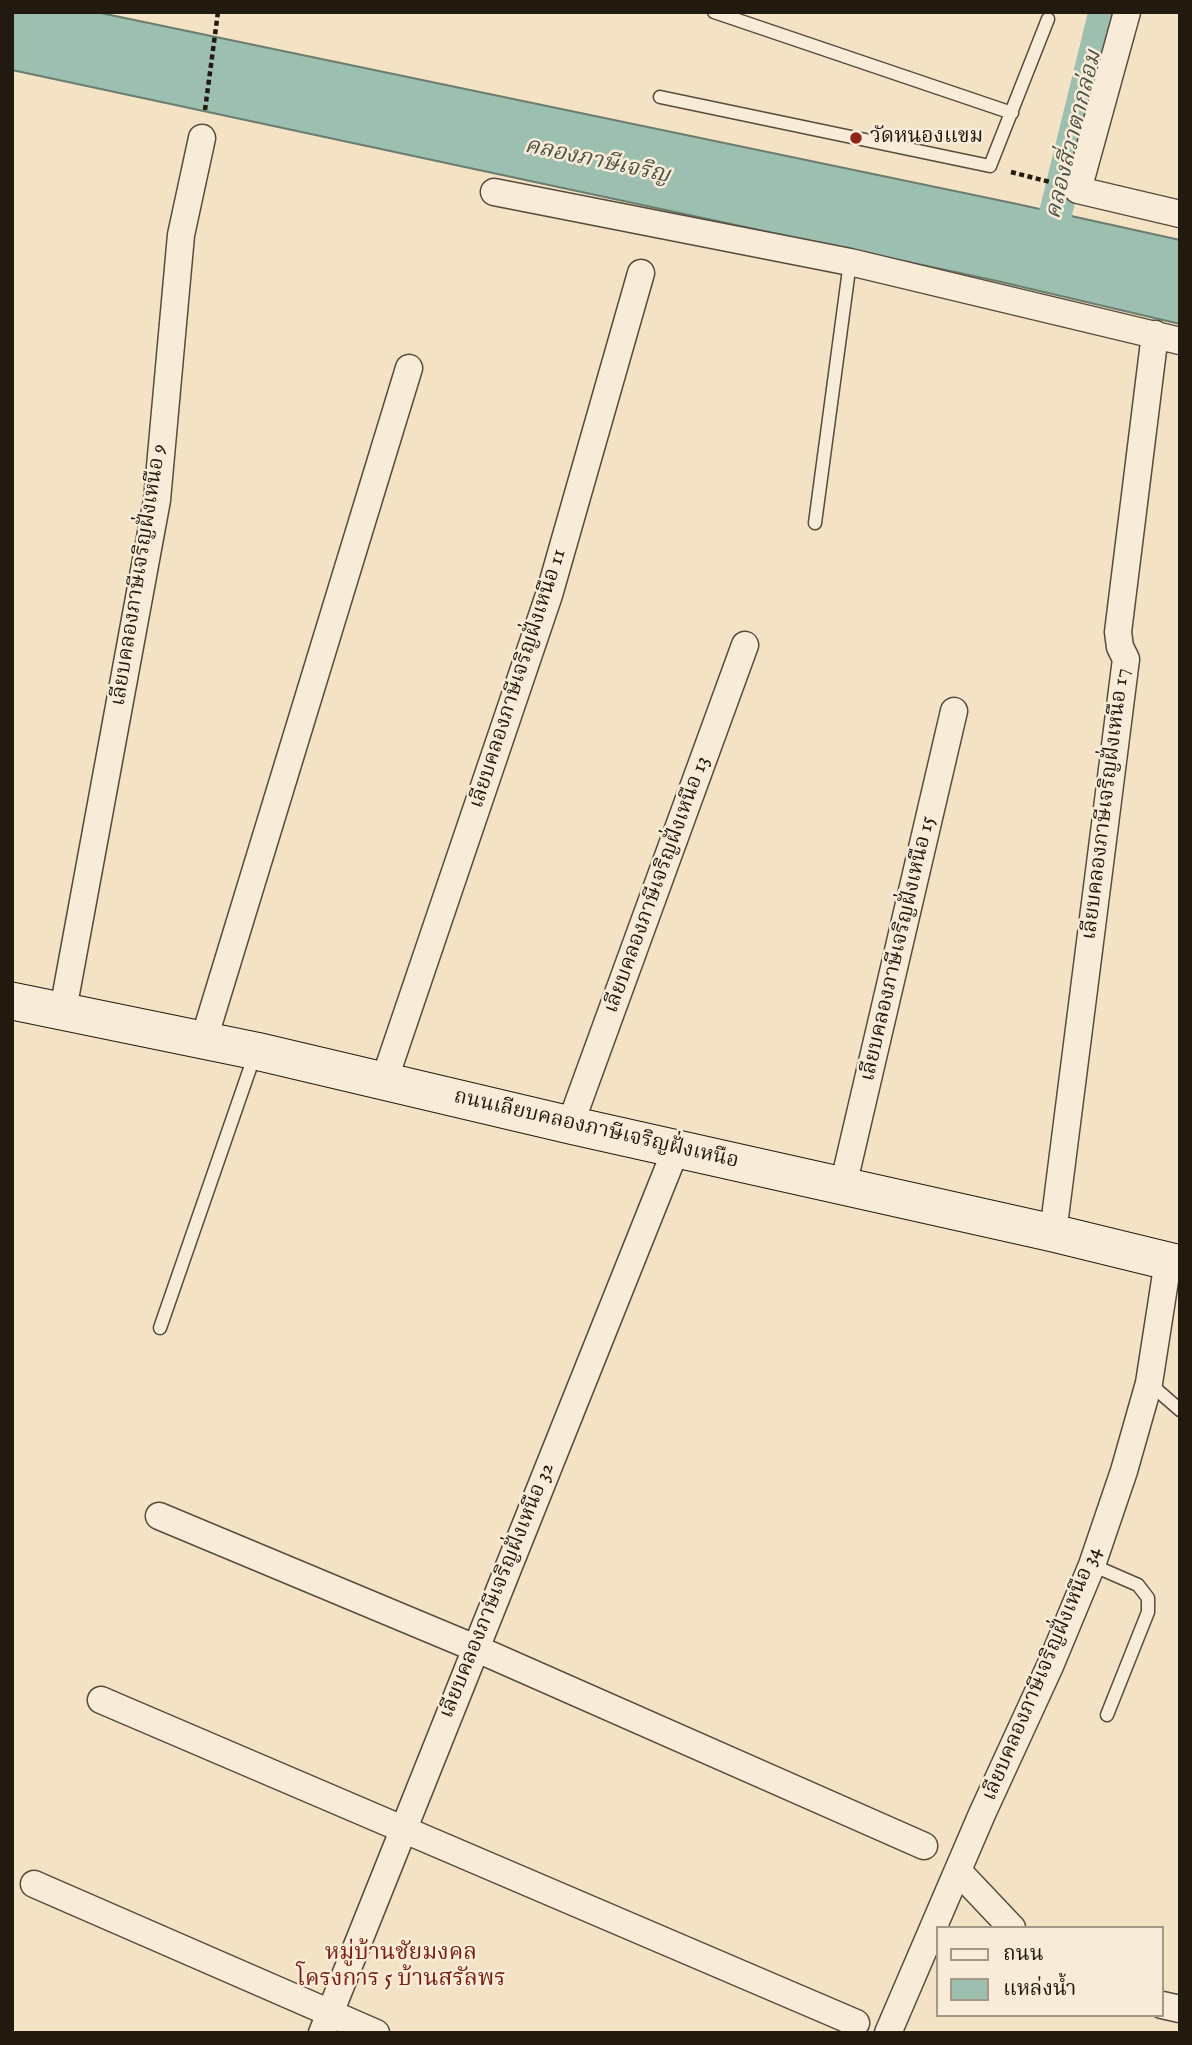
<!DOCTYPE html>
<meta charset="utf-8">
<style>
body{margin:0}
#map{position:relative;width:1192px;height:2045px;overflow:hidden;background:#f4e2c5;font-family:"IM FELL English","Noto Serif Thai",serif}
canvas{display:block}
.frame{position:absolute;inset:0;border:14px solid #22190f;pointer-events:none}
.legend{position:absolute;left:936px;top:1926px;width:228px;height:91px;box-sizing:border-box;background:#f8ecd9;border:2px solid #a29888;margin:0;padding:9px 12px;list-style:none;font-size:21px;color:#22190f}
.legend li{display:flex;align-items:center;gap:14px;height:35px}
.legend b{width:35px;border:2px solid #a29888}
</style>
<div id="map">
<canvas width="1192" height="2045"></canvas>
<div class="frame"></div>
<ul class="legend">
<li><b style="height:9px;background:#f8ecd9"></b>ถนน</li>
<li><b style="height:19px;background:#9cbfaf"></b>แหล่งน้ำ</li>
</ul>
</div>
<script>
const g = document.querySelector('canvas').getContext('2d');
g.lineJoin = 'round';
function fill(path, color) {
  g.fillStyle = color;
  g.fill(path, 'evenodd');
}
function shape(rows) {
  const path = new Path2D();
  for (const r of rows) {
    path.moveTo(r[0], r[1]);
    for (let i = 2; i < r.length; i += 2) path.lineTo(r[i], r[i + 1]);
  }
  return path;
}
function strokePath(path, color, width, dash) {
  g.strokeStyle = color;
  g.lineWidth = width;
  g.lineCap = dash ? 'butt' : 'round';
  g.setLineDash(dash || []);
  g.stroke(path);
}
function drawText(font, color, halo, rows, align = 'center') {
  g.font = font + ' "IM FELL English","Noto Serif Thai",serif';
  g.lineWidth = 5;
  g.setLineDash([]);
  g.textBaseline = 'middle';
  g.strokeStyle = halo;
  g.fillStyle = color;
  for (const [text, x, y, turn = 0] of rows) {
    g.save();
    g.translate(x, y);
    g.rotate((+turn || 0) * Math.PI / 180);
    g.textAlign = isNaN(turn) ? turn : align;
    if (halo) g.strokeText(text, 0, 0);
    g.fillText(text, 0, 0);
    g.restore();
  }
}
const water = shape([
 [12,12,96,12,1017,204,1180,240,1180,324,997,281,12,70,12,12]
]);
fill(water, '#9cbfaf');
strokePath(water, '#6b7d6f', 2);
strokePath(shape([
 [1045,256,1105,12]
]), '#9cbfaf', 33);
const service = shape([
 [714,12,1012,113],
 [660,97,990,166,1048,19],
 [815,523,850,262],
 [160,1328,255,1054],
 [1149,1383,1180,1410],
 [1092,1565,1138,1585,1148,1598,1148,1612,1107,1715]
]);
const minor = shape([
 [1127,12,1078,190,1180,214],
 [494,192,850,262,1180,341],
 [63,1010,157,500,181,235,202,138],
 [204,1039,409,368],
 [384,1081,549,595,641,273],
 [570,1125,745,645],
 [843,1186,954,711],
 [1053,1233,1126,659,1120,647,1118,632,1155,334],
 [159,1516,475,1648,924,1846],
 [101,1700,856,2023],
 [958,1871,1012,1928],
 [34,1884,376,2033],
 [1162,2005,1180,2009],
 [322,2033,676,1149],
 [888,2033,982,1814,1050,1666,1092,1565,1124,1471,1149,1383,1168,1261]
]);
const secondary = shape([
 [12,1001,256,1051,570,1125,1053,1233,1180,1264]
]);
strokePath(service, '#564b3c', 15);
strokePath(minor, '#564b3c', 29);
strokePath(secondary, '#22190f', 39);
strokePath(shape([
 [205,110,218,12],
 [1011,172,1050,182]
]), '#22190f', 4.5, [5, 3.5]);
strokePath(service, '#f8ecd9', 12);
strokePath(minor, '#f8ecd9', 26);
strokePath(secondary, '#f8ecd9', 37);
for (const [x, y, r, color] of [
 [856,138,7,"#8f2418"]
]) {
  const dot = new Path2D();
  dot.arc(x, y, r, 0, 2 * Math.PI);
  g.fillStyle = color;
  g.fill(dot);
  strokePath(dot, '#f8ecd9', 2.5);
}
drawText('21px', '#22190f', '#f8ecd9', [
 ["วัดหนองแขม",870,138]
], 'left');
drawText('21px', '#22190f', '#f8ecd9', [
 ["เลียบคลองภาษีเจริญฝั่งเหนือ 9",140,575,-81],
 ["เลียบคลองภาษีเจริญฝั่งเหนือ 11",519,679,-72],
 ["เลียบคลองภาษีเจริญฝั่งเหนือ 17",1107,804,-83],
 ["เลียบคลองภาษีเจริญฝั่งเหนือ 13",658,885,-70],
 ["เลียบคลองภาษีเจริญฝั่งเหนือ 15",899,949,-77],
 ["ถนนเลียบคลองภาษีเจริญฝั่งเหนือ",596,1130,13],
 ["เลียบคลองภาษีเจริญฝั่งเหนือ 32",498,1591,-68],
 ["เลียบคลองภาษีเจริญฝั่งเหนือ 34",1043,1674,-67]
]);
drawText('italic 23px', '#4d5347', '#f8ecd9', [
 ["คลองสี่วาตากล่อม",1075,135,-76],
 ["คลองภาษีเจริญ",597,162,12]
]);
drawText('23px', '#7a1f14', '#f8ecd9', [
 ["หมู่บ้านชัยมงคล",401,1954],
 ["โครงการ 5 บ้านสรัลพร",401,1980]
]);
</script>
